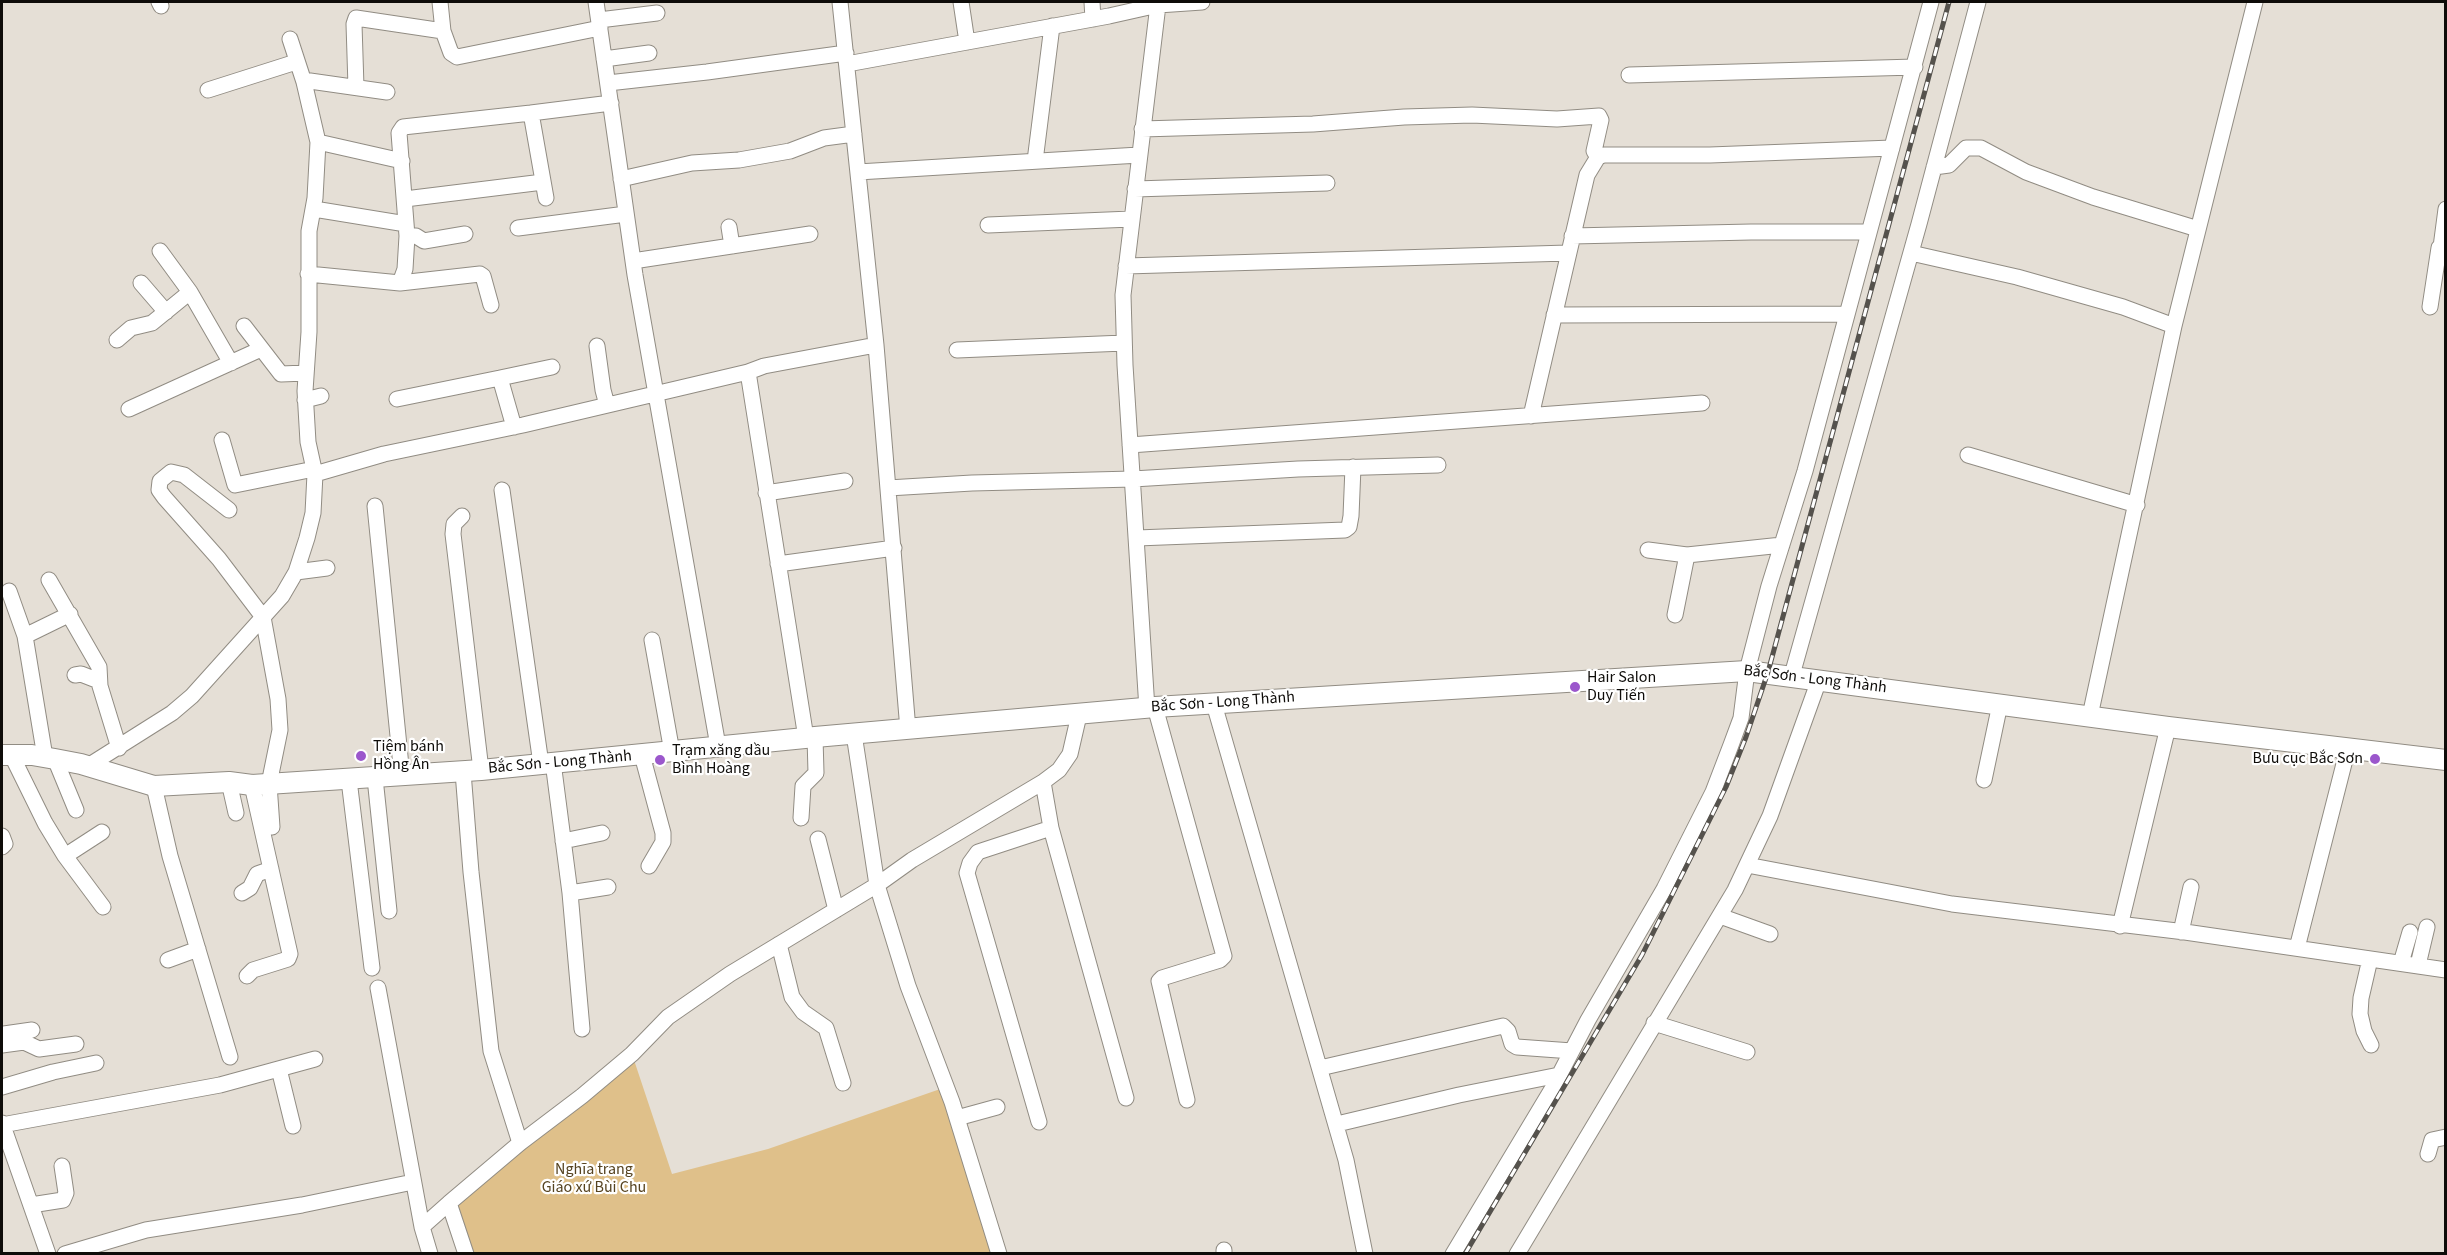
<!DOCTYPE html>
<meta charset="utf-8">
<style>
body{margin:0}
#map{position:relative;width:2447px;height:1255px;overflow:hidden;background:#e5dfd6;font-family:"Source Sans 3",sans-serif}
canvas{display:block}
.frame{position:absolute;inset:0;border:3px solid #0e0c09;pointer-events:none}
</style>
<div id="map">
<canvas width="2447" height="1255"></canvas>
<div class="frame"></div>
</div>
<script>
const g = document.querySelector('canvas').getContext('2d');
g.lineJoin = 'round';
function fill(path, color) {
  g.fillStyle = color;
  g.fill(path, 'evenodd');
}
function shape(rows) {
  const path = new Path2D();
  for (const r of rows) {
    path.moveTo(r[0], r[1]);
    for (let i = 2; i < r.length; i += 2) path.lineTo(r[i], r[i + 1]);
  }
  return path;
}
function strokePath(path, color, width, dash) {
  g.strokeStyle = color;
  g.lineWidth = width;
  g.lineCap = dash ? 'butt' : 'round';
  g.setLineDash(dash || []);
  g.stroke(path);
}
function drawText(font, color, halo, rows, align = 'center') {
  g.font = font + ' "Source Sans 3",sans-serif';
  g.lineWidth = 4.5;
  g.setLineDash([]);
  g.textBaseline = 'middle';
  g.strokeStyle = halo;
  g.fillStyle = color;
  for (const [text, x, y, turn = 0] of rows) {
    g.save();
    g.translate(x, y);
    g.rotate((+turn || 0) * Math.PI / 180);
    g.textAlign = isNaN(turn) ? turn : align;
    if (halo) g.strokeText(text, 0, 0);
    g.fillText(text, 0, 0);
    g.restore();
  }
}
fill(shape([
 [632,1054,672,1174,768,1149,946,1087,997,1253,466,1253,449,1203]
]), '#dfc08a');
const minor = shape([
 [159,2,161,6],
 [440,2,443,31,451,53,457,57,600,28],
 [596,2,635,275,718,746],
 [840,2,876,345,908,730],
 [961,2,967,42],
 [1092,2,1093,19],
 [599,20,657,13],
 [290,39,304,82,318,142,315,198,309,231,309,332,305,391,308,442,315,474,384,454,523,425,748,372,806,738],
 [604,59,649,53],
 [847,64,1109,16,1158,5],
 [1629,75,1915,67],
 [304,82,310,81,387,92],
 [608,83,707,72,846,53],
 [356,87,354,24,356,18,443,31],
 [208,90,296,62],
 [531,113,611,103],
 [1142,129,1313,124,1404,117,1472,115,1557,119,1599,116,1601,120,1594,151,1598,157],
 [318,142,402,161],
 [1035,161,1052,26],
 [1934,167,1949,165,1966,148,1981,148,2026,172,2093,197,2198,229],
 [858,172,1139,155],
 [621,179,692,163,739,160,790,151,824,138,854,134],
 [1135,189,1327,183],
 [405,199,543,182],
 [314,209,406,224],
 [988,225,1131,219],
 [729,227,732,246],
 [518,228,626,214],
 [407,236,416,236,424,241,465,234],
 [1572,236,1751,232,1869,232],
 [2441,247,2446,209],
 [160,251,190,292,231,363],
 [1911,253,2017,277,2123,307,2174,326],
 [633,261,810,234],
 [1126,266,1568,253],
 [308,274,400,283,405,269,407,236,399,133,403,127,531,113,546,198],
 [141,283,166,312],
 [400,283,480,274,483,276,491,305],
 [2430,307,2439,248,2446,247],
 [1554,315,1847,314],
 [244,326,281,374,306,373],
 [117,340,131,328,152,323,190,292],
 [597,346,603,390,607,405],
 [957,350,1124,343],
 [748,372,764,366,876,345],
 [500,378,552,367],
 [397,399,500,378,514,427],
 [305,400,321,396],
 [129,409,261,349],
 [1531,416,1587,175,1598,157,1604,155,1710,155,1892,148],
 [222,440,235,485,314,469],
 [1130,445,1702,403],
 [1968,455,2137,505],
 [888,488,972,483,1133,479,1298,469,1438,465],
 [502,490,541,764],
 [766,493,845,481],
 [375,506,402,776],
 [229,510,184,475,171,472,160,481,159,490,164,497,219,559,263,617,278,699,280,730,269,784,272,827],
 [462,516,454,524,453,534,481,770],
 [1137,538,1345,530,1349,527,1351,516,1353,467],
 [1648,550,1687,555,1782,545],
 [778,564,894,548],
 [296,572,327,568],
 [49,580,99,667,100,686,119,748],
 [9,591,25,636,45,757],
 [1675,615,1687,555],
 [25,636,70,614],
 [652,640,672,752],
 [75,675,81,674,99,681],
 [1792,675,1919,224,1978,2],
 [1214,704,1346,1160,1365,1254],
 [1155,707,1224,956,1220,960,1162,978,1159,981,1187,1100],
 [1147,709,1125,365,1123,295,1158,5,1202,2],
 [2090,716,2174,326,2255,2],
 [854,734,877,885,908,986,952,1102,999,1254],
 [11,754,45,823,65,856,103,907],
 [642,755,663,833,663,842,649,866],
 [55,759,76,810],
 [553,762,570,893,582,1029],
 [88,766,172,713,192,696,282,596,296,572,307,538,313,513,315,474],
 [463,772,471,872,491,1051,520,1143],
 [375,778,389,911],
 [349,780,372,968],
 [1984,780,2000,704],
 [229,782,236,813],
 [1043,782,1051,828,1126,1098],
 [154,786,170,856,230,1057],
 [801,818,803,786,816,773,815,737],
 [2,836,5,844,2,847],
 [818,839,836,910],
 [563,841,602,833],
 [65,856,102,832],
 [1747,865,1952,904,2185,932,2446,970],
 [242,893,250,888,257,874,271,869],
 [570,893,608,887],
 [1720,916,1770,934],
 [2120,926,2168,727],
 [2181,932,2191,887],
 [779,944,792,997,803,1012,826,1028,843,1083],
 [2297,948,2348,748],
 [2370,959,2361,998,2360,1014,2364,1031,2371,1045],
 [168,960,198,949],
 [2401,963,2410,932],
 [2418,965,2427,927],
 [247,976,253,970,288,959,290,954,252,785],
 [378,988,422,1227],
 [1654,1023,1747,1052],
 [4,1034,32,1030],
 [2,1045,24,1042,39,1049,76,1044],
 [1320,1068,1503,1026,1508,1031,1512,1044,1517,1047,1572,1051],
 [279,1069,293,1126],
 [2,1087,53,1072,96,1063],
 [957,1118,997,1107],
 [1039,1122,967,873,970,863,978,852,1051,828],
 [2,1123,48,1254],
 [1337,1124,1459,1095,1559,1075],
 [2,1125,220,1085,315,1059],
 [2428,1154,2432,1140,2446,1137],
 [31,1205,63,1200,66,1193,62,1166],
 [1224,1250,1224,1254],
 [65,1254,146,1230,302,1205,413,1182],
 [430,1254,422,1227,449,1203],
 [466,1254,449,1203,520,1143,582,1096,632,1054,668,1017,730,974,877,885,912,860,1043,782,1059,770,1070,754,1079,715],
 [1453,1254,1552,1089,1588,1020,1664,889,1713,792,1731,745,1741,718,1747,671,1769,586,1805,471,1931,2],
 [1517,1254,1735,890,1770,816,1819,680]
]);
const major = shape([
 [2,755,32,755,55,759,81,764,154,786,229,782,252,785,481,770,815,737,1155,707,1747,671,2168,727,2446,760]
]);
strokePath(minor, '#918c83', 17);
strokePath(major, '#918c83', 22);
strokePath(minor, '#fff', 15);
strokePath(major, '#fff', 20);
const rail = shape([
 [1465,1254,1642,955,1726,787,1746,737,1768,672,1949,2]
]);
strokePath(rail, '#55524d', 5);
strokePath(rail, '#fff', 3, [9]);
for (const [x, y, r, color] of [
 [1575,687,6,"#9b57cc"],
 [361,756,6,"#9b57cc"],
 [2375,759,6,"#9b57cc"],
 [660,760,6,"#9b57cc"]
]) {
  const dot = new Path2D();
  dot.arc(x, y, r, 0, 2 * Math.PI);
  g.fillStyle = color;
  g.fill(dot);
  strokePath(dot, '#fff', 2);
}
drawText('16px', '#0e0c09', '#fff', [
 ["Hair Salon",1587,678],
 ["Duy Tiến",1587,696],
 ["Tiệm bánh",373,747],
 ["Hồng Ân",373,765],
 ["Trạm xăng dầu",672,751],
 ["Bình Hoàng",672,769],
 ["Bưu cục Bắc Sơn",2363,759,"right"]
], 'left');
drawText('16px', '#0e0c09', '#fff', [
 ["Bắc Sơn - Long Thành",1815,680,7],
 ["Bắc Sơn - Long Thành",1223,703,-4],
 ["Bắc Sơn - Long Thành",560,763,-5]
]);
drawText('16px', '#564320', '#fff', [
 ["Nghĩa trang",594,1170],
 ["Giáo xứ Bùi Chu",594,1188]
]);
</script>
